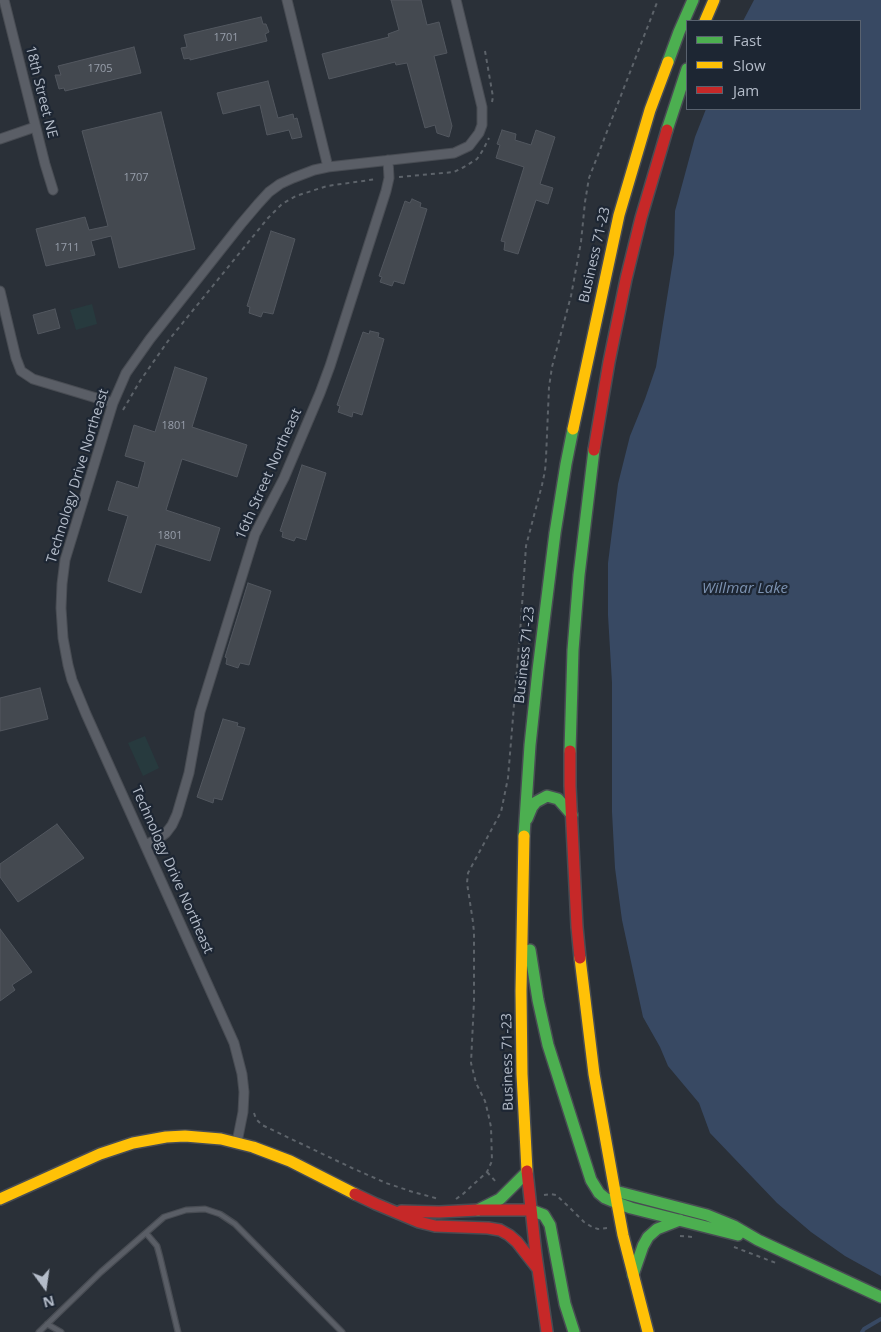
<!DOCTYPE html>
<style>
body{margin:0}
#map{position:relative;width:881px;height:1332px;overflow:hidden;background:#2a3038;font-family:"Open Sans",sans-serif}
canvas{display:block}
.legend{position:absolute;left:686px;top:20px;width:175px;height:90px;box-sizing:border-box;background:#1d2633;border:1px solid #59626f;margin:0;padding:6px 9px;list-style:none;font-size:15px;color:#b4bcc9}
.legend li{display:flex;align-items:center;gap:10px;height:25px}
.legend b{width:25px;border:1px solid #59626f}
.north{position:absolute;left:20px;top:1262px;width:50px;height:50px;-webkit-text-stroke:4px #1d2633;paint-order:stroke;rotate:166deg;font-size:14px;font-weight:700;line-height:20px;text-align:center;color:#b4bcc9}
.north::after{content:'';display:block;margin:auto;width:18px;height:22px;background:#b4bcc9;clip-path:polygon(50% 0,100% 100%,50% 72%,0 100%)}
</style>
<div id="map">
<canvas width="881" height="1332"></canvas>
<ul class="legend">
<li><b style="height:6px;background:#4caf50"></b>Fast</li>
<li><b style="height:6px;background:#ffc107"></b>Slow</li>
<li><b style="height:6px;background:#c62828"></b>Jam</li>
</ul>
<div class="north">N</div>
</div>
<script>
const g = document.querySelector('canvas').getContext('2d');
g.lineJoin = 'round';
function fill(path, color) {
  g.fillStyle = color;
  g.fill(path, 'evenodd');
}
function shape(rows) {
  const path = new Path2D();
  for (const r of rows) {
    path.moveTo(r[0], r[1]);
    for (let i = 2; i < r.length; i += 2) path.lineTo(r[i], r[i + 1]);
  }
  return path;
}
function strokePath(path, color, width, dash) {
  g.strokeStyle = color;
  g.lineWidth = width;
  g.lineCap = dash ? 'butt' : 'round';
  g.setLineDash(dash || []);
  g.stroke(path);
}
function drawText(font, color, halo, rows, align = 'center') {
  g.font = font + ' "Open Sans",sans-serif';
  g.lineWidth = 4.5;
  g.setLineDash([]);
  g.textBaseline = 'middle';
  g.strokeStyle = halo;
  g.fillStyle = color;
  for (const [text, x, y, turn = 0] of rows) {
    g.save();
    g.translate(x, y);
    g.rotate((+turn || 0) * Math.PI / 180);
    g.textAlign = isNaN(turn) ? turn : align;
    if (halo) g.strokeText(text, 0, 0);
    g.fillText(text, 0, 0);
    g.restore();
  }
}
fill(shape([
 [92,304,97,324,76,330,70,310],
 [145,736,159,768,143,776,128,743]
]), '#273a3e');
fill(shape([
 [754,0,881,0,881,1276,845,1256,811,1232,777,1203,710,1133,699,1103,668,1066,660,1047,643,1017,622,920,615,868,612,812,612,683,608,615,608,563,618,484,630,436,645,399,656,367,674,254,675,211,695,137,706,109,860,109,860,21,743,21]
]), '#384963');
strokePath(shape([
 [862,1332,864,1329,881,1319]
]), '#384963', 4);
const building = shape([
 [391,0,421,0,427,25,439,22,447,53,434,56,452,126,449,137,437,133,435,125,425,128,407,63,396,65,395,62,329,79,322,54,389,37,388,34,399,30,391,0],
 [261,17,263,24,266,24,269,32,265,34,267,41,190,60,190,58,184,59,181,48,187,47,184,35,261,17],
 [134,47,141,73,65,91,64,88,59,89,55,75,61,75,58,66,134,47],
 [268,81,278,118,293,114,294,119,297,118,302,137,292,139,289,130,267,135,260,105,223,114,217,93,268,81],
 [161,112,195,249,119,268,111,236,91,241,95,255,46,266,36,229,85,217,89,230,108,226,82,131,161,112],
 [502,130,516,134,515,140,531,145,536,130,555,137,540,184,553,188,548,204,536,200,518,254,504,250,505,242,501,241,524,167,496,158,500,145,497,144,502,130],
 [412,199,421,203,420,207,427,209,404,284,394,281,392,286,380,282,382,277,379,276,405,201,410,203,412,199],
 [271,231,295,239,273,314,263,312,261,317,249,313,250,307,247,306,271,231],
 [55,309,60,328,38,334,33,315,55,309],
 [370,331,379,333,378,337,384,339,362,415,353,412,352,417,338,412,340,406,337,405,363,332,369,334,370,331],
 [175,367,207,378,192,427,247,445,237,477,182,459,166,510,220,528,210,561,156,544,141,593,108,581,128,516,108,510,117,481,138,488,145,462,125,456,134,425,155,432,175,367],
 [302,465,326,473,306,540,296,537,294,541,282,537,283,532,280,531,302,465],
 [248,583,271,591,249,665,240,663,238,668,226,664,227,658,225,657,248,583],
 [40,688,48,719,0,731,0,698,40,688],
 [223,719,238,723,237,726,245,728,222,800,214,798,213,803,197,797,223,719],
 [57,824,84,858,18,902,0,877,0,864,57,824],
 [0,929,32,972,12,985,15,990,0,1001,0,929]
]);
fill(building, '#444950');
strokePath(building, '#52575f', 1);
const lane = shape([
 [146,1233,157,1246,160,1257,178,1332],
 [47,1324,61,1332],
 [39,1332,101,1272,164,1217,186,1210,205,1209,220,1214,235,1224,342,1332]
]);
const street = shape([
 [4,0,45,164,53,190],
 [287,0,328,167],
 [0,139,35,127],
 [0,291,16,358,21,371,33,379,113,403],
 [145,845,158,839,166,833,172,825,177,814,189,773,200,712,255,534,284,478,320,393,330,366,386,191,389,178,388,160],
 [237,1142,243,1112,244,1092,242,1074,234,1043,86,714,72,680,68,665,63,638,61,608,62,584,65,560,113,403,126,373,150,339,241,224,258,204,269,192,280,184,293,178,314,170,328,167,454,153,469,146,479,133,482,125,482,107,456,0]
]);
const fast = shape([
 [668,62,679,32,693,0],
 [667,130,687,69],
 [570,751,573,650,579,575,594,450],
 [527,819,532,807,536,802,547,796,558,799,572,815],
 [524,836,530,745,538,670,555,533,566,464,573,429],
 [530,950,538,1000,548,1045,591,1180,599,1193,605,1198,617,1203],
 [615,1191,707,1215,734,1226,758,1240,881,1297],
 [617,1203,631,1208,738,1235],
 [478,1210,500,1199,527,1172],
 [531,1210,544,1215,550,1225,565,1304,574,1332],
 [633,1275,643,1246,648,1237,657,1229,680,1220]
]);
const slow = shape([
 [705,21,714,0],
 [573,429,619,215,650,110,668,62],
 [524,836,521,991,522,1074,527,1171],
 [580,958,594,1074,617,1203,623,1235,648,1332],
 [0,1199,100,1154,133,1143,166,1137,185,1136,221,1139,253,1147,290,1161,355,1194]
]);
const jam = shape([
 [594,450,609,362,626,279,641,218,667,130],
 [570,751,570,786,577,927,580,958],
 [527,1171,536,1255,547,1332],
 [355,1194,376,1204,419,1222,435,1226,488,1228,500,1230,509,1235,517,1242,538,1269],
 [401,1211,439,1212,478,1210,531,1210]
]);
strokePath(lane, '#484c53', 7);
strokePath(street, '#484c53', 11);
strokePath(fast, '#484c53', 14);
strokePath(slow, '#484c53', 14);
strokePath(jam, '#484c53', 14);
strokePath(shape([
 [485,51,493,97,492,102],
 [399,177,454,172,464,167,477,159,483,150,489,138],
 [123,410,140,381,168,341,268,218,282,204,296,196,327,186,377,179],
 [254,1113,256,1119,262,1125,352,1168,386,1183,413,1192,439,1199],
 [487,1172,497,1183],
 [544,1195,551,1194,556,1195,568,1206,584,1222,592,1227,598,1229,607,1228],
 [456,1199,463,1194,487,1172,492,1161,491,1127,488,1113,485,1101,476,1083,471,1063,474,1001,474,933,473,922,467,883,468,873,501,812,508,778,521,620,526,546,542,485,545,471,546,458,549,387,552,367,571,296,581,242,585,202,589,178,658,0],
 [680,1236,693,1237],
 [734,1247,776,1263]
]), '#5d636a', 2, [4, 4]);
strokePath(lane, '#5a5e66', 4.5);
strokePath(street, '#5a5e66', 9);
strokePath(fast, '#4caf50', 11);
strokePath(slow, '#ffc107', 11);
strokePath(jam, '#c62828', 11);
drawText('11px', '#989fab', null, [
 ["1701",226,38],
 ["1705",100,69],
 ["1707",136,178],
 ["1711",67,248],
 ["1801",174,426],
 ["1801",170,536]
]);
drawText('14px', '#b4bcc9', '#1d2633', [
 ["18th Street NE",41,92,76],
 ["Business 71-23",595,255,-77],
 ["16th Street Northeast",269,474,-66],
 ["Technology Drive Northeast",78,476,-73],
 ["Business 71-23",525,655,-84],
 ["Technology Drive Northeast",172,870,66],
 ["Business 71-23",508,1062,-91]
]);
drawText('italic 15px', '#7c92b1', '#1d2633', [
 ["Willmar Lake",745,589]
]);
</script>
